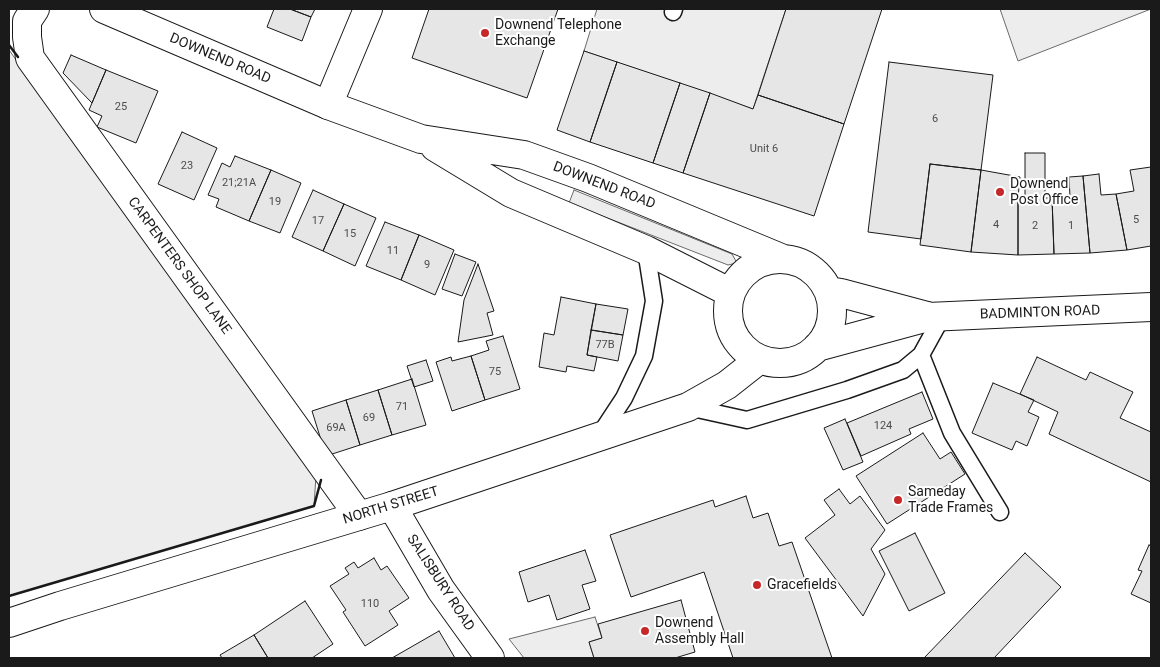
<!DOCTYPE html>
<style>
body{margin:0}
#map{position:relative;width:1160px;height:667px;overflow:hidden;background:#fff;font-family:Roboto,sans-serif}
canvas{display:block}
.frame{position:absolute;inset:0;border:10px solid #1a1a1a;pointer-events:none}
</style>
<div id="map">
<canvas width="1160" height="667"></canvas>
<div class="frame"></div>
</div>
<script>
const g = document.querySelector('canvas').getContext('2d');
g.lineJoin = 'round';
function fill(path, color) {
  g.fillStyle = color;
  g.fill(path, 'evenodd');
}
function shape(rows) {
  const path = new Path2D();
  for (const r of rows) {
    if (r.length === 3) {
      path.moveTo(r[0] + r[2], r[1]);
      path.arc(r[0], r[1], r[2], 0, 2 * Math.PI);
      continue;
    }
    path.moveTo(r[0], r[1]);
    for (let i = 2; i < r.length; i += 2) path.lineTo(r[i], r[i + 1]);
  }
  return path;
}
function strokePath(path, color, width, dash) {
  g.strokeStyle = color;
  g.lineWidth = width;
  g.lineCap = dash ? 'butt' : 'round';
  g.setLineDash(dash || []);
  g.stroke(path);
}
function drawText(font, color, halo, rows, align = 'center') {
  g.font = font + ' Roboto,sans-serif';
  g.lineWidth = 4;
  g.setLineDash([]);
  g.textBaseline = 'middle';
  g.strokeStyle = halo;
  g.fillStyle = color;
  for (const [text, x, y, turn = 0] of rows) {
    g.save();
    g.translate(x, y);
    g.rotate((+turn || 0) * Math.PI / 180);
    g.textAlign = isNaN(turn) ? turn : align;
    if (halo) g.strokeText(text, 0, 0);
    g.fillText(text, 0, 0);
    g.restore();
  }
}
const built = shape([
 [597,9,786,9,753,109,584,51,597,9],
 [1000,9,1151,9,1018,61,1000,9],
 [9,50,316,476,314,506,9,596,9,50],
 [574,190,732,254,737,263,728,265,569,203,574,190],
 [595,617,602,638,589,642,594,658,524,658,509,639,595,617]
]);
fill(built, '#ededed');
strokePath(built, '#6a6a6a', 1);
const building = shape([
 [274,9,290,9,311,17,302,41,267,27,274,9],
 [290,9,315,9,311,17,290,9],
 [429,9,558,9,527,98,412,58,429,9],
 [786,9,882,9,844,124,758,95,786,9],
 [584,51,617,62,590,142,557,130,584,51],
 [71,55,106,70,92,103,63,73,71,55],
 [617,62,680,83,653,163,590,142,617,62],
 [889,62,993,75,981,170,930,164,921,239,868,232,889,62],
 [106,70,158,91,136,143,97,127,102,116,89,110,106,70],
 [680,83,710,93,683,173,653,163,680,83],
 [710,93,753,109,758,95,844,124,814,216,683,173,710,93],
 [182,132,217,148,194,200,158,184,182,132],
 [1025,153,1045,153,1045,198,1052,198,1054,254,1018,255,1018,198,1025,198,1025,153],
 [235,156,271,170,249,221,216,207,219,199,208,195,222,163,230,167,235,156],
 [930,164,981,170,971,252,920,245,930,164],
 [1151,167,1151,246,1127,250,1116,194,1134,191,1130,170,1151,167],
 [271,170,301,183,280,233,249,221,271,170],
 [981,170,1020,177,1018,198,1018,255,971,252,981,170],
 [1099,174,1101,195,1116,194,1127,250,1090,253,1083,176,1099,174],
 [1083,176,1090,253,1054,254,1052,198,1070,197,1069,177,1083,176],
 [313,190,344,204,323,251,292,237,313,190],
 [344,204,376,218,355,266,323,251,344,204],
 [385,222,419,235,401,280,366,266,385,222],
 [419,235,454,250,435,295,401,280,419,235],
 [455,254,476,262,462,296,442,289,455,254],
 [478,264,494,311,487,313,493,335,458,342,464,300,478,264],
 [561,297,596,304,587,355,597,357,594,371,567,366,566,372,539,367,544,333,554,335,561,297],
 [596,304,628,309,623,335,591,330,596,304],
 [591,330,623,335,618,361,587,355,591,330],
 [503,336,520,389,485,400,471,356,489,350,486,341,503,336],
 [471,356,485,400,452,411,436,362,451,357,452,361,471,356],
 [1037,357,1086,380,1090,372,1133,392,1120,418,1151,432,1151,482,1049,434,1058,412,1020,394,1037,357],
 [426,360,433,381,414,387,407,366,426,360],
 [412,379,426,425,392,435,378,390,412,379],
 [993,383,1034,400,1028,412,1039,417,1027,446,1016,441,1012,450,972,433,993,383],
 [378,390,392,435,360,445,346,400,378,390],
 [922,392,933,419,909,429,911,434,861,456,847,423,922,392],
 [346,400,360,445,326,456,312,411,346,400],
 [845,419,863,462,843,470,824,428,845,419],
 [923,433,940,459,951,452,965,474,887,524,856,476,923,433],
 [839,489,850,504,860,496,885,530,871,549,885,574,863,616,805,538,835,515,824,500,839,489],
 [746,496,753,518,768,513,779,546,792,542,832,658,733,658,704,572,631,597,610,535,713,500,715,507,746,496],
 [915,533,945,593,909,611,879,551,915,533],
 [1149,545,1151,546,1151,603,1131,594,1142,571,1138,570,1149,545],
 [585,550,596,581,582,585,590,609,557,620,549,595,528,602,519,572,585,550],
 [1025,553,1061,587,994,658,924,658,1025,553],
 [374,558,381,570,387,566,409,598,389,611,398,625,365,646,343,612,346,610,330,586,349,574,345,568,354,562,358,568,374,558],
 [681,600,695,652,675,658,594,658,589,642,602,638,598,624,681,600],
 [305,601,333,644,312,658,268,658,254,635,305,601],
 [439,631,455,658,392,658,439,631],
 [254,635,268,658,222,658,220,655,254,635]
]);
fill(building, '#e6e6e6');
strokePath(building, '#1a1a1a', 1);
const service = shape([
 [673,12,674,9],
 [921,355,952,433,1000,512],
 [688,407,747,420,847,390,903,370,921,355,942,317],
 [599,436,624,398,644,356,654,301,646,250]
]);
const minor = shape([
 [35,9,27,21,27,37,30,58,359,516],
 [328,105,368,9]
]);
const tertiary = shape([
 [392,506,441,590,490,658]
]);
const primary = shape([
 [104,9,328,105,421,139,524,155,588,178,781,258],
 [435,147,511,193,646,250,731,293],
 [780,311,52],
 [829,291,841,293,927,316],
 [817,347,928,317,1151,307],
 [9,623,60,606,392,506,688,407,727,385,760,359]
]);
strokePath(service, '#1a1a1a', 19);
strokePath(minor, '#1a1a1a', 30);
strokePath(tertiary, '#1a1a1a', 30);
strokePath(primary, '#1a1a1a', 30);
strokePath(service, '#fff', 16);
strokePath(minor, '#fff', 28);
strokePath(tertiary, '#fff', 28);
strokePath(primary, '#fff', 28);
strokePath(shape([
 [9,45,18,57],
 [9,596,314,506,321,480]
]), '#1a1a1a', 2.5);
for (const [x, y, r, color] of [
 [485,33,5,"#c62828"],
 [1000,192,5,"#c62828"],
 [898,500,5,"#c62828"],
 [757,585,5,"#c62828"],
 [645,631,5,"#c62828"]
]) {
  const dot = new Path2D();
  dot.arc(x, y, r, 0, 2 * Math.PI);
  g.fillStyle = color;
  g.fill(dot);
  strokePath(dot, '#fff', 2);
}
drawText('11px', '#4d4d4d', null, [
 ["25",121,107],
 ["6",935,119],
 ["Unit 6",764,149],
 ["23",187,166],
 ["21;21A",239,183],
 ["19",275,202],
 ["5",1136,220],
 ["17",318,221],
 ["4",996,225],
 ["2",1035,226],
 ["1",1071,226],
 ["15",350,234],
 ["11",393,251],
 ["9",427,265],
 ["77B",605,345],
 ["75",495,372],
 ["71",402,407],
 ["69",369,418],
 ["124",883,426],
 ["69A",336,428],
 ["110",370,604]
]);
drawText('14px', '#1a1a1a', '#fff', [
 ["Downend Telephone",495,25],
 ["Exchange",495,41],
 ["Downend",1010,184],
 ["Post Office",1010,200],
 ["Sameday",908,492],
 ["Trade Frames",908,508],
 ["Gracefields",767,585],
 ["Downend",655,623],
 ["Assembly Hall",655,639]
], 'left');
drawText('14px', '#1a1a1a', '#fff', [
 ["DOWNEND ROAD",220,59,23],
 ["DOWNEND ROAD",604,186,21],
 ["CARPENTERS SHOP LANE",179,266,54],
 ["BADMINTON ROAD",1040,313,-2],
 ["NORTH STREET",391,506,-17],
 ["SALISBURY ROAD",440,583,57]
]);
</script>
